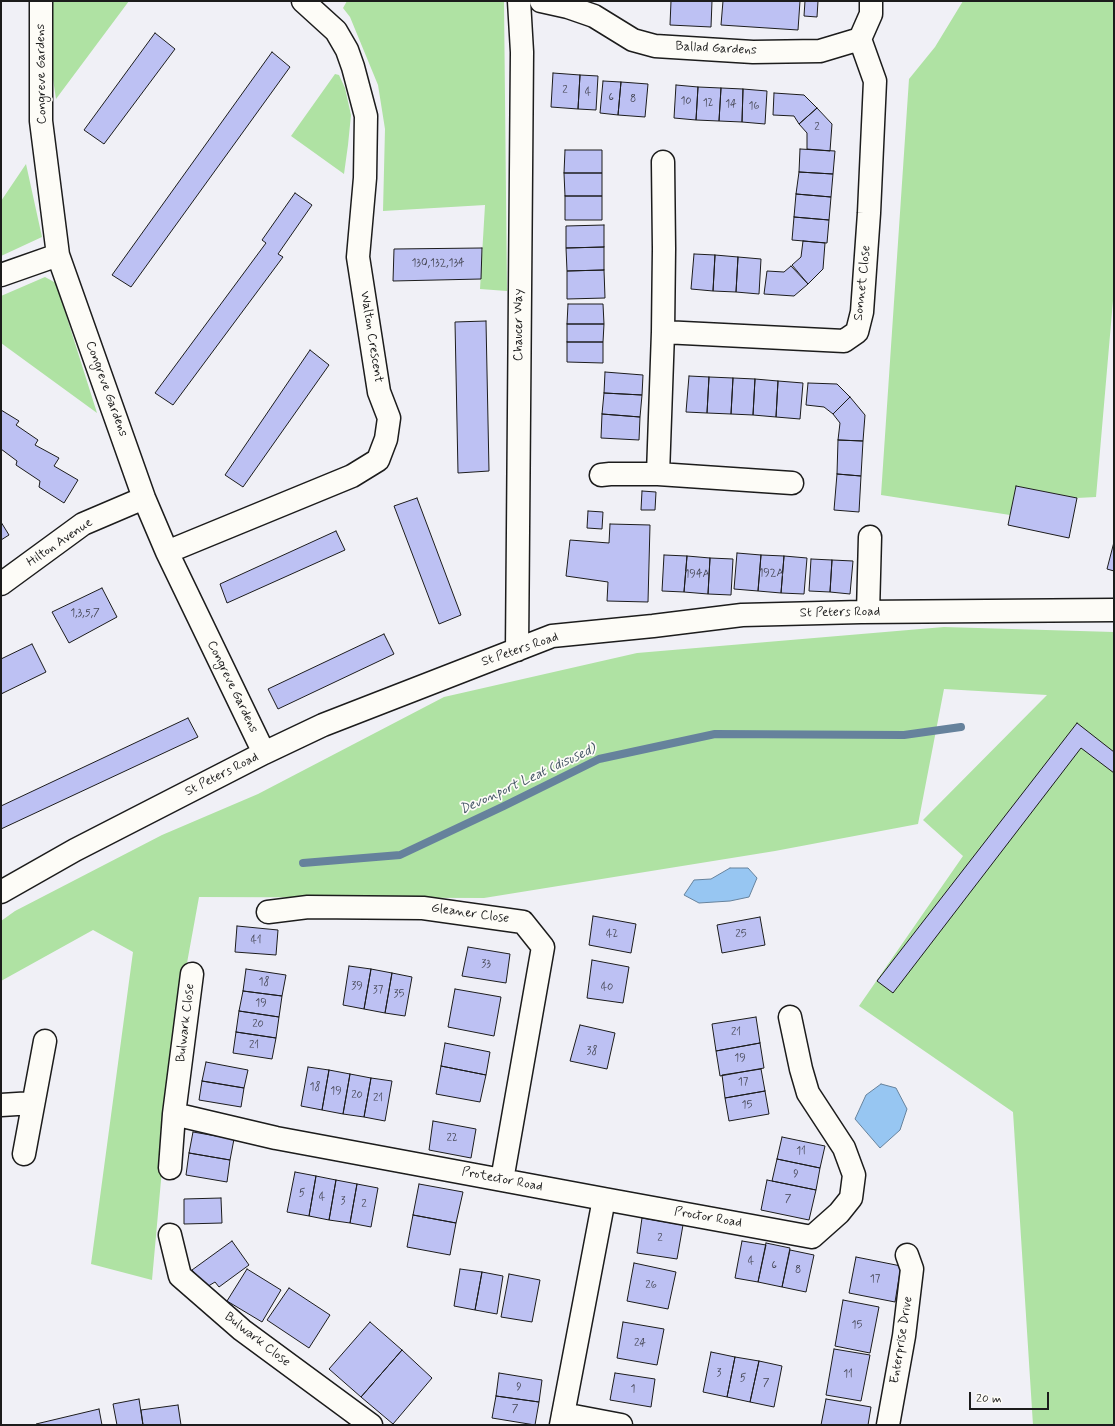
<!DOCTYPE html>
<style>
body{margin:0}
#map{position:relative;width:1115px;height:1426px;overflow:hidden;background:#f0f0f6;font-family:Mynerve,sans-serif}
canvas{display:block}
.frame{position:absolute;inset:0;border:2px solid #1c1c1c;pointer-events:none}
.scale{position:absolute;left:969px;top:1392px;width:80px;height:18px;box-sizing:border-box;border:2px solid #1c1c1c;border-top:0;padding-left:5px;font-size:12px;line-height:14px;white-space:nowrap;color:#1c1c1c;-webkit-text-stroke:3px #fdfcf7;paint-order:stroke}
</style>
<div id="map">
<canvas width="1115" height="1426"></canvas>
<div class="frame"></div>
<div class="scale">20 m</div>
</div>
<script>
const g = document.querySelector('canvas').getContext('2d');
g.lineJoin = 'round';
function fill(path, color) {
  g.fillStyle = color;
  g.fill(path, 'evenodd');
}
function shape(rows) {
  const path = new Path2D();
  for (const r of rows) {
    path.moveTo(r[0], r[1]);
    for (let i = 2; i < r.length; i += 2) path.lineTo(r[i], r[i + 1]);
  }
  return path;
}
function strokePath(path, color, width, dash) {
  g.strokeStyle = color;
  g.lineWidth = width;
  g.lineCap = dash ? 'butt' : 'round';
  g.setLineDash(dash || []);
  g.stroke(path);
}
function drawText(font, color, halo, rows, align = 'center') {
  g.font = font + ' Mynerve,sans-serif';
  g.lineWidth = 3.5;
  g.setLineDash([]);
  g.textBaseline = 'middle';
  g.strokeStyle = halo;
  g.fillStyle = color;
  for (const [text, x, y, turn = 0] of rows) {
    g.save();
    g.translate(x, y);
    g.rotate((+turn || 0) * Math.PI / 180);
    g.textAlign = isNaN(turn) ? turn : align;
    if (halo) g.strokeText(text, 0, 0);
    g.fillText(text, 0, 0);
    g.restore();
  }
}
fill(shape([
 [53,1,129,1,56,99,53,79,53,40,49,9],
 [347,1,504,1,507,291,480,289,485,205,383,211,385,129,378,85,350,17,343,8],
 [963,1,1114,1,1114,289,1096,497,1077,498,1016,486,1010,515,881,495,909,79,935,47],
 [335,74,339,75,345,88,351,115,348,145,344,174,291,136],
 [26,164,42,237,1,256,1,201],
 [45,277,56,283,97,413,1,343,1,296],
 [944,627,1114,632,1114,1425,1033,1425,1013,1112,859,1006,963,856,923,820,1047,695,944,689,918,824,775,851,484,898,199,897,179,1007,166,1125,152,1280,91,1264,133,952,93,930,1,981,1,921,15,911,162,835,258,794,444,697,637,653]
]), '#afe2a3');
const water = shape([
 [730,868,748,868,757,878,749,897,730,901,699,903,684,895,694,880,711,879,730,868],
 [881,1084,896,1088,907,1109,900,1130,880,1148,855,1119,866,1095,881,1084]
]);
fill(water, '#97c6f2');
strokePath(water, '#66829c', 1);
strokePath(shape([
 [303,863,400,855,504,806,599,759,715,734,904,735,961,727]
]), '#66829c', 8);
const building = shape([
 [671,1,712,1,711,27,670,25,671,1],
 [723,1,800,1,798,30,721,25,723,1],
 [805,1,818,1,817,17,804,16,805,1],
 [155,33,175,49,104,144,84,130,155,33],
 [272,52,290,67,131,287,112,275,272,52],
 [553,73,580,75,578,109,551,107,553,73],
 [580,75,598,76,596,110,578,109,580,75],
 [603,81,621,82,618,115,600,113,603,81],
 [621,82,648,84,645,117,618,115,621,82],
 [676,85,698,87,696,120,674,118,676,85],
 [698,87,721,88,719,121,696,120,698,87],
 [721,88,743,89,742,122,719,121,721,88],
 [743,89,767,91,765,124,742,122,743,89],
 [774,93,804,95,817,108,799,124,794,116,773,115,774,93],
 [817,108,832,124,830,151,807,149,807,133,799,124,817,108],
 [800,149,835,151,833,174,799,172,800,149],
 [565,150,602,150,602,173,564,173,565,150],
 [799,172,833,174,831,197,796,194,799,172],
 [564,173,602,173,602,196,565,196,564,173],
 [295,193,312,205,278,254,283,257,173,405,155,393,266,243,262,240,295,193],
 [796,194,831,197,829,220,794,217,796,194],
 [565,196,602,196,602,220,565,220,565,196],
 [794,217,829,220,827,243,792,240,794,217],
 [604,225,604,247,566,248,566,226,604,225],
 [803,241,825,243,823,269,808,284,792,265,801,257,803,241],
 [604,247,604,270,567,271,566,248,604,247],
 [482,248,481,279,393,281,394,249,482,248],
 [694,254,715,255,713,291,691,289,694,254],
 [715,255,738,257,736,292,713,291,715,255],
 [738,257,761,259,759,294,736,292,738,257],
 [791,266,808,284,794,296,764,294,767,271,784,272,791,266],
 [604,270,605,298,567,299,567,271,604,270],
 [568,304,603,304,604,324,567,324,568,304],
 [486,321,489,471,458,473,455,322,486,321],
 [567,324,604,324,603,342,567,342,567,324],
 [567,342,603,342,603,363,567,362,567,342],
 [310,350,329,365,243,487,225,475,310,350],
 [605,372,643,375,642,395,604,393,605,372],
 [689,376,709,377,707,413,686,412,689,376],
 [709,377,733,378,731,414,707,413,709,377],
 [733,378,755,379,753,415,731,414,733,378],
 [755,379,778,381,776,417,753,415,755,379],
 [778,381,803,383,800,419,776,417,778,381],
 [808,383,837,384,850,397,833,414,824,407,806,405,808,383],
 [604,393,642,395,640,417,602,414,604,393],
 [850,397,865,415,863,441,838,440,840,423,833,414,850,397],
 [1,410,19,421,16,425,38,440,35,445,59,458,54,466,78,480,64,503,39,487,40,481,16,465,17,461,1,449,1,410],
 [602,414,640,417,639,440,601,438,602,414],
 [838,440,863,441,861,476,837,474,838,440],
 [837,474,861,476,859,512,834,510,837,474],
 [1016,486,1077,498,1069,538,1008,525,1016,486],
 [642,491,656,492,655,510,641,510,642,491],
 [417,498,461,615,439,624,394,506,417,498],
 [588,511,603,512,602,529,587,528,588,511],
 [1,522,9,535,1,540,1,522],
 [610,524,650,525,648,602,607,601,608,582,566,576,570,540,609,543,610,524],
 [336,531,345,550,227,603,220,584,336,531],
 [1114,542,1114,571,1107,569,1114,542],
 [737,553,761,555,758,591,734,589,737,553],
 [664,555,687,556,684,592,662,591,664,555],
 [761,555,784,556,781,593,758,591,761,555],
 [687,556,710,558,708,594,684,592,687,556],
 [784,556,807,558,804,594,781,593,784,556],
 [710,558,733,559,731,595,708,594,710,558],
 [811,559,832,560,830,592,809,591,811,559],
 [832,560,853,561,850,594,830,592,832,560],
 [102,588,117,617,69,643,52,612,102,588],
 [384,634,394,654,278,709,268,689,384,634],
 [32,644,46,672,1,694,1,659,32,644],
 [188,718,198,737,1,829,1,806,188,718],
 [1077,723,1114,752,1114,773,1081,748,893,993,877,981,1077,723],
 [593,916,636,924,631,953,589,945,593,916],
 [760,917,765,945,722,953,717,925,760,917],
 [237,926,278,930,276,955,235,952,237,926],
 [468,947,510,954,506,983,462,976,468,947],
 [592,960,629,967,623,1003,587,998,592,960],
 [349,966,371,969,364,1009,343,1005,349,966],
 [246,969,286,975,282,996,243,991,246,969],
 [371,969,392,973,385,1013,364,1009,371,969],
 [392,973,412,977,405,1016,385,1013,392,973],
 [455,989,501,997,494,1036,448,1027,455,989],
 [243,991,282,996,279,1017,239,1011,243,991],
 [239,1011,279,1017,276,1038,236,1032,239,1011],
 [756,1017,760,1043,716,1051,712,1024,756,1017],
 [580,1025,615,1033,607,1069,570,1061,580,1025],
 [236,1032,276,1038,272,1059,233,1053,236,1032],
 [445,1043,490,1052,486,1075,441,1066,445,1043],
 [760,1043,764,1068,720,1076,716,1051,760,1043],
 [206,1062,248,1070,244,1088,202,1081,206,1062],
 [441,1066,486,1075,480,1102,436,1094,441,1066],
 [308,1067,329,1070,322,1110,301,1106,308,1067],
 [761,1069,765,1091,725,1098,722,1075,761,1069],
 [329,1070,350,1074,343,1114,322,1110,329,1070],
 [350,1074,371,1078,364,1117,343,1114,350,1074],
 [371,1078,392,1081,385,1121,364,1117,371,1078],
 [202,1081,244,1088,241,1107,199,1100,202,1081],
 [765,1091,769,1114,729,1121,725,1098,765,1091],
 [433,1121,476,1129,471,1158,429,1150,433,1121],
 [193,1132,234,1139,230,1160,189,1153,193,1132],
 [782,1137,825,1146,820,1168,777,1159,782,1137],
 [189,1153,230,1160,227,1182,186,1175,189,1153],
 [777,1159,820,1168,816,1190,772,1181,777,1159],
 [295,1172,316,1176,309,1216,287,1212,295,1172],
 [316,1176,336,1180,329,1220,309,1216,316,1176],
 [336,1180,357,1184,350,1223,329,1220,336,1180],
 [767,1180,816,1190,809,1220,761,1210,767,1180],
 [357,1184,378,1188,371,1227,350,1223,357,1184],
 [419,1184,463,1192,456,1223,413,1215,419,1184],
 [221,1198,222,1223,184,1224,184,1199,221,1198],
 [413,1215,456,1223,450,1255,407,1247,413,1215],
 [642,1218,683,1225,677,1259,637,1253,642,1218],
 [232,1241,249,1265,219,1287,215,1282,205,1288,192,1270,232,1241],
 [742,1241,766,1245,758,1282,735,1278,742,1241],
 [766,1243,790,1248,782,1287,758,1282,766,1243],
 [790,1250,814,1255,806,1292,782,1287,790,1250],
 [856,1257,901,1266,895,1302,849,1293,856,1257],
 [634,1263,676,1272,668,1309,627,1301,634,1263],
 [247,1269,281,1290,262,1322,227,1301,247,1269],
 [460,1269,482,1272,475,1310,454,1306,460,1269],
 [482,1272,503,1276,497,1314,475,1310,482,1272],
 [509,1274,540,1280,532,1322,501,1317,509,1274],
 [289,1288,330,1315,309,1348,267,1320,289,1288],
 [843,1300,879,1307,870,1353,835,1346,843,1300],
 [370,1322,402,1350,361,1397,329,1369,370,1322],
 [623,1322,664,1329,657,1365,617,1358,623,1322],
 [834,1349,870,1355,861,1401,826,1395,834,1349],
 [402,1350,432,1378,393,1424,361,1397,402,1350],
 [711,1352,735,1357,727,1397,703,1392,711,1352],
 [735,1357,759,1361,750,1402,727,1397,735,1357],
 [759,1361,782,1366,774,1407,750,1402,759,1361],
 [499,1373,542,1380,539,1402,496,1396,499,1373],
 [615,1373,655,1379,651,1407,610,1400,615,1373],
 [496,1396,539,1402,535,1425,492,1418,496,1396],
 [139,1399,143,1425,117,1425,113,1404,139,1399],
 [826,1399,871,1407,868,1425,821,1425,826,1399],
 [178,1405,181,1425,143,1425,141,1410,178,1405],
 [99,1409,102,1425,36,1425,36,1424,99,1409]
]);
fill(building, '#bdc1f3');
strokePath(building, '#1c1c1c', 1);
const minor = shape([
 [41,1,41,121,58,255,144,498,167,552,264,753],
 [541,1,568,7,594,16,633,40,655,46,753,52,820,51,860,39],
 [860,39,871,14,871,1],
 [1,275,58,255],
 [663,332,844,341,857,332,862,312,869,213,875,81,860,39],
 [658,474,792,483],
 [601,475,610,474,658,474,663,332,664,249,663,162],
 [167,552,352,476,378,460,386,439,389,418,379,392,358,257,365,178,366,116,353,67,347,50,336,31,303,1],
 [1,584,83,524,144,498],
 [868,612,870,537],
 [517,650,522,52,519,1],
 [1,892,75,850,264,753,323,725,552,636,653,626,742,615,861,612,1114,610],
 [268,912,308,907,423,908,523,922,543,947,502,1180],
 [1,1105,33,1103],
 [174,1114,276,1138,604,1199,561,1425],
 [24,1154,45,1041],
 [170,1168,174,1114,192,974],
 [604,1199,812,1237,839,1213,851,1198,854,1175,844,1148,808,1093,801,1069,790,1017],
 [170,1235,180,1276,242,1330,371,1425],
 [563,1414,621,1425],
 [888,1425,904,1336,912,1269,907,1255]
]);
strokePath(minor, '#1c1c1c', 25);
strokePath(minor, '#fdfcf7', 22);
drawText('11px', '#444552', null, [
 ["2",565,91],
 ["4",588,93],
 ["6",611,98],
 ["8",633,100],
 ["10",686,102],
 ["12",708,104],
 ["14",731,105],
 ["16",754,107],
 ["2",817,128],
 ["130,132,134",438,264],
 ["192A",771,574],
 ["194A",697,575],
 ["1,3,5,7",85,614],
 ["42",612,935],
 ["25",741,935],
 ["41",256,941],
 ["33",486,965],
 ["18",264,983],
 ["39",357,987],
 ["40",607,988],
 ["37",378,991],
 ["35",399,995],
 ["19",261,1004],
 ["20",258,1025],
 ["21",736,1033],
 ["21",254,1046],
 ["38",592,1052],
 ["19",740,1059],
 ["17",743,1083],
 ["18",315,1088],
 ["19",336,1092],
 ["20",357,1096],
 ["21",378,1099],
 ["15",747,1106],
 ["22",452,1139],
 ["11",801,1152],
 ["9",796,1175],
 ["5",302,1194],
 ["4",322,1198],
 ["7",788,1200],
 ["3",343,1202],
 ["2",364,1205],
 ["2",660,1239],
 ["4",751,1262],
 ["6",774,1266],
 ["8",798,1271],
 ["17",875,1280],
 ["26",651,1286],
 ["15",857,1326],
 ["24",640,1344],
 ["3",719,1374],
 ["11",848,1375],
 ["5",743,1379],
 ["7",766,1384],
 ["9",519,1388],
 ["1",633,1390],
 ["7",515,1410]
]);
drawText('13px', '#1c1c1c', '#fdfcf7', [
 ["Ballad Gardens",716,49,3],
 ["Congreve Gardens",42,74,-91],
 ["Sonnet Close",863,283,-84],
 ["Chaucer Way",519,325,-90],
 ["Walton Crescent",371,337,81],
 ["Congreve Gardens",106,389,70],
 ["Hilton Avenue",60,543,-34],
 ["St Peters Road",840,613,-1],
 ["St Peters Road",520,650,-19],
 ["Congreve Gardens",232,687,64],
 ["St Peters Road",222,775,-27],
 ["Gleaner Close",470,914,8],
 ["Bulwark Close",186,1023,-83],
 ["Protector Road",502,1180,11],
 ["Proctor Road",708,1218,10],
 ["Bulwark Close",257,1340,38],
 ["Enterprise Drive",902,1340,-81]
]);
drawText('italic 14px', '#475867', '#fdfcf7', [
 ["Devonport Leat (disused)",528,780,-25]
]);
</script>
